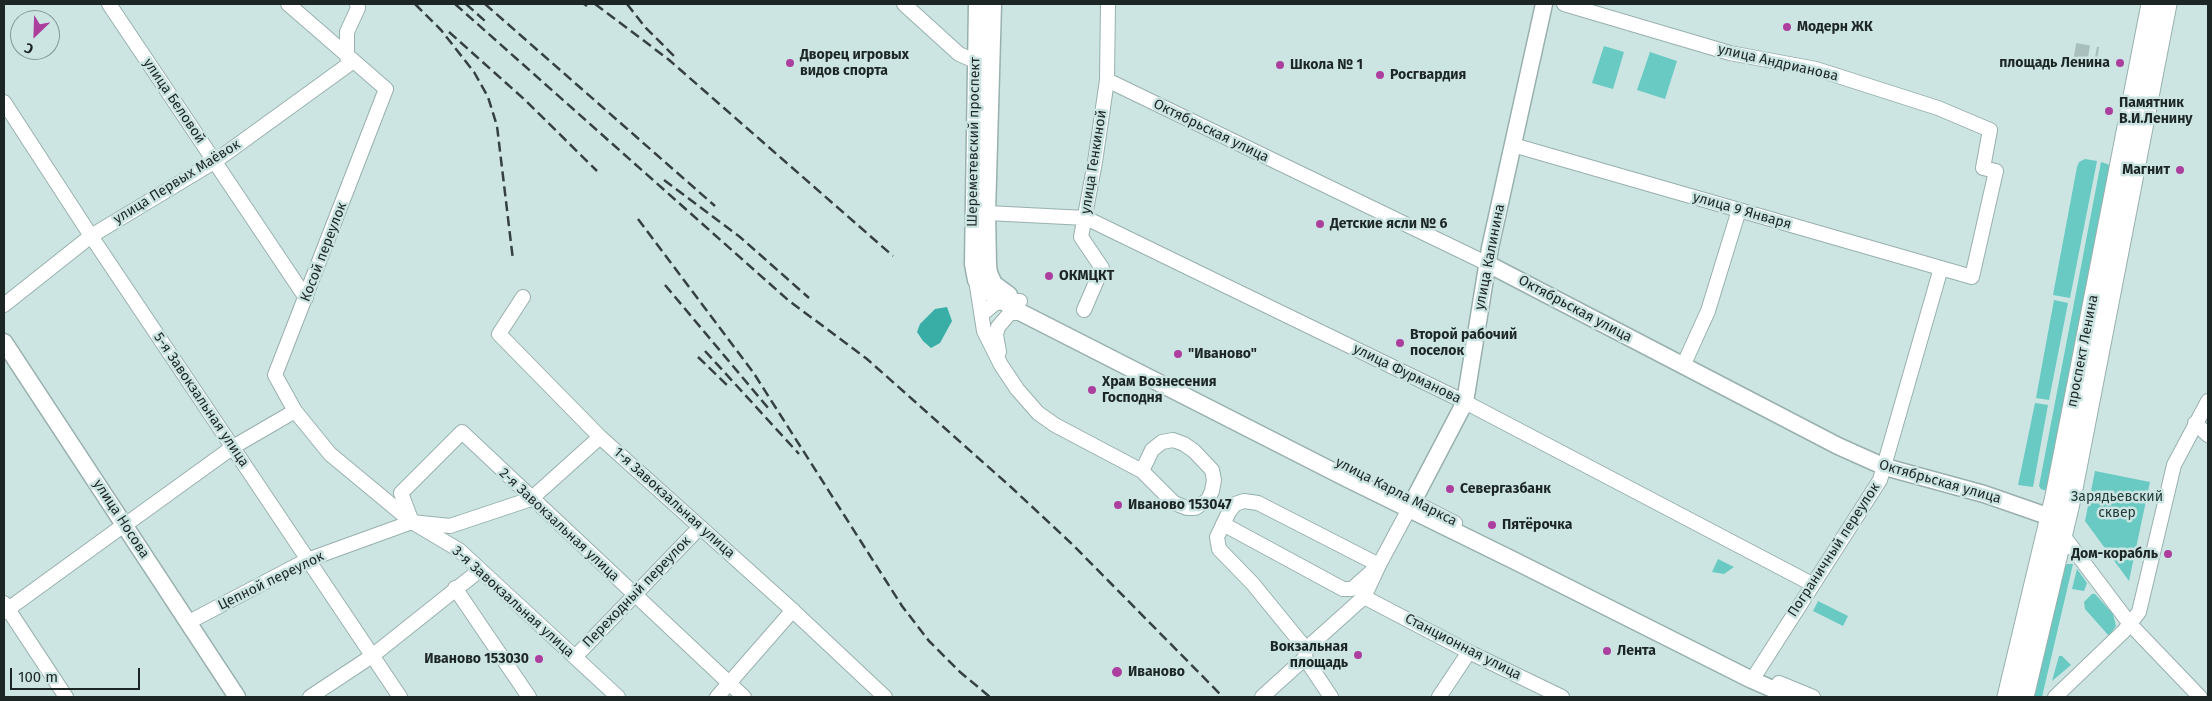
<!DOCTYPE html>
<meta charset="utf-8">
<style>
body{margin:0}
#map{position:relative;width:2212px;height:701px;overflow:hidden;background:#cce5e3;font-family:"Fira Sans",sans-serif}
canvas{display:block}
.frame{position:absolute;inset:0;border:5px solid #1c2625;pointer-events:none}
.north{position:absolute;left:10px;top:10px;width:50px;height:50px;box-sizing:border-box;background:#cce5e3;border:1px solid #869997;border-radius:50%;rotate:204deg;font-size:14px;font-weight:700;line-height:20px;text-align:center;color:#1c2625}
.north::after{content:'';display:block;margin:auto;width:18px;height:22px;background:#ac3f9d;clip-path:polygon(50% 0,100% 100%,50% 72%,0 100%)}
.scale{position:absolute;left:10px;top:668px;width:130px;height:22px;box-sizing:border-box;border:2px solid #1c2625;border-top:0;padding-left:6px;font-size:15px;line-height:18px;white-space:nowrap;color:#1c2625;-webkit-text-stroke:4px #cce5e3;paint-order:stroke}
</style>
<div id="map">
<canvas width="2212" height="701"></canvas>
<div class="frame"></div>
<div class="north">С</div>
<div class="scale">100 m</div>
</div>
<script>
const g = document.querySelector('canvas').getContext('2d');
g.lineJoin = 'round';
function fill(path, color) {
  g.fillStyle = color;
  g.fill(path, 'evenodd');
}
function shape(rows) {
  const path = new Path2D();
  for (const r of rows) {
    path.moveTo(r[0], r[1]);
    for (let i = 2; i < r.length; i += 2) path.lineTo(r[i], r[i + 1]);
  }
  return path;
}
function strokePath(path, color, width, dash) {
  g.strokeStyle = color;
  g.lineWidth = width;
  g.lineCap = dash ? 'butt' : 'round';
  g.setLineDash(dash || []);
  g.stroke(path);
}
function drawText(font, color, halo, rows, align = 'center') {
  g.font = font + ' "Fira Sans",sans-serif';
  g.lineWidth = 5;
  g.setLineDash([]);
  g.textBaseline = 'middle';
  g.strokeStyle = halo;
  g.fillStyle = color;
  for (const [text, x, y, turn = 0] of rows) {
    g.save();
    g.translate(x, y);
    g.rotate((+turn || 0) * Math.PI / 180);
    g.textAlign = isNaN(turn) ? turn : align;
    if (halo) g.strokeText(text, 0, 0);
    g.fillText(text, 0, 0);
    g.restore();
  }
}
fill(shape([
 [1604,46,1624,52,1613,89,1592,83],
 [1650,52,1677,61,1665,99,1637,90],
 [2085,159,2097,161,2070,298,2053,295,2077,167,2079,162],
 [2101,162,2110,165,2047,491,2041,489,2039,486],
 [2054,300,2068,303,2049,400,2036,398],
 [2035,403,2048,405,2033,487,2018,485],
 [2095,471,2150,482,2129,581,2085,521],
 [1718,559,1734,567,1724,574,1712,572],
 [2068,564,2073,564,2042,697,2031,697,2063,566],
 [2077,569,2087,583,2084,591,2072,589],
 [2092,594,2095,594,2113,614,2116,626,2109,636,2085,609,2084,602],
 [1818,601,1848,616,1843,626,1813,611],
 [2059,656,2062,656,2071,665,2052,681]
]), '#68cac2');
fill(shape([
 [947,307,952,321,940,343,931,348,923,341,917,332,920,324,935,309]
]), '#38aea7');
strokePath(shape([
 [2075,50,2098,54]
]), '#a9bfbd', 14, [14, 7]);
const minor = shape([
 [109,4,306,298],
 [288,4,386,89,275,375,295,411,330,454,412,522,459,550,618,697],
 [904,4,959,54,975,61],
 [347,57,347,32,358,8,357,4],
 [1107,80,1488,264],
 [4,102,91,236,400,697],
 [1513,145,1972,277,1996,171,1983,168,1990,130,1938,108,1816,69,1730,53,1564,4],
 [987,213,1086,218,1465,402,1812,584],
 [976,280,984,331,1001,365,1017,389,1038,413,1055,425,1142,471],
 [523,297,499,334,600,437,788,606,885,697],
 [4,305,91,236,214,162,352,62],
 [1084,310,1102,268,1081,237,1095,162,1107,80,1108,4],
 [982,314,994,304,1004,301,1020,301],
 [999,352,996,335,998,327,1010,313,1022,313],
 [1683,366,1708,311,1739,210],
 [2195,423,2208,435],
 [1173,440,1184,444,1194,451,1212,470,1214,480,1212,491,1208,500,1195,508,1187,508,1174,503,1142,471,1152,450,1162,442,1173,440],
 [1414,502,1455,523],
 [412,522,401,493,462,432,744,697],
 [1223,524,1343,589,1352,589,1379,565],
 [125,525,233,447,295,411],
 [2059,530,2130,624,2200,697],
 [455,588,529,697],
 [1364,597,1469,652,1562,697],
 [4,603,66,697],
 [4,612,117,530],
 [189,622,307,560,412,522,450,526,531,499,600,437],
 [1306,649,1253,584,1219,549,1217,537,1229,512,1235,504,1244,501,1258,503,1379,565],
 [1306,649,1364,597,1379,565,1409,509],
 [1306,649,1305,658,1331,697],
 [575,657,700,527],
 [1752,680,1880,480,1941,268],
 [1779,683,1813,697],
 [310,697,372,656,480,570],
 [717,697,793,610],
 [1262,697,1305,658],
 [1439,697,1469,652],
 [2055,697,2124,631,2139,612,2174,465,2208,401]
]);
const major = shape([
 [977,4,973,264,976,280,986,290,1016,310,1346,478,1515,561,1752,680,1791,697],
 [993,4,987,213,988,265,989,273,994,284,1009,295],
 [1488,264,1838,446,1885,467,1984,494,2050,517],
 [4,342,237,697],
 [1409,509,1465,402,1490,248,1544,4]
]);
const highway = shape([
 [2007,697,2055,496,2151,4],
 [2024,697,2071,499,2167,4]
]);
strokePath(minor, '#98b0ae', 16);
strokePath(major, '#98b0ae', 19);
strokePath(highway, '#98b0ae', 21);
strokePath(minor, '#fff', 14);
strokePath(major, '#fff', 16);
strokePath(highway, '#fff', 19);
strokePath(shape([
 [415,4,441,30,474,72,488,97,497,126,513,260],
 [455,4,788,300,867,359,1012,488,1072,544,1223,697],
 [466,4,485,21],
 [485,4,715,206],
 [584,4,587,6],
 [595,4,668,59,893,256],
 [627,4,645,27,676,58],
 [449,32,525,100,597,171],
 [664,180,740,237,809,298],
 [638,219,753,372,902,606,929,641,960,672,990,697],
 [665,285,769,409],
 [705,351,799,454],
 [698,357,729,387]
]), '#354140', 2.5, [10, 5]);
for (const [x, y, r, color] of [
 [1787,27,5,"#ac3f9d"],
 [790,63,5,"#ac3f9d"],
 [2120,63,5,"#ac3f9d"],
 [1280,65,5,"#ac3f9d"],
 [1380,75,5,"#ac3f9d"],
 [2109,111,5,"#ac3f9d"],
 [2180,170,5,"#ac3f9d"],
 [1320,224,5,"#ac3f9d"],
 [1049,276,5,"#ac3f9d"],
 [1400,343,5,"#ac3f9d"],
 [1178,354,5,"#ac3f9d"],
 [1092,390,5,"#ac3f9d"],
 [1450,489,5,"#ac3f9d"],
 [1118,505,5,"#ac3f9d"],
 [1492,525,5,"#ac3f9d"],
 [2168,554,5,"#ac3f9d"],
 [1607,651,5,"#ac3f9d"],
 [1358,655,5,"#ac3f9d"],
 [539,659,5,"#ac3f9d"],
 [1117,672,6,"#ac3f9d"]
]) {
  const dot = new Path2D();
  dot.arc(x, y, r, 0, 2 * Math.PI);
  g.fillStyle = color;
  g.fill(dot);
  strokePath(dot, '#cce5e3', 2);
}
drawText('bold 14px', '#1c2625', '#cce5e3', [
 ["Модерн ЖК",1797,27],
 ["Дворец игровых",800,55],
 ["видов спорта",800,71],
 ["площадь Ленина",2110,63,"right"],
 ["Школа № 1",1290,65],
 ["Росгвардия",1390,75],
 ["Памятник",2119,103],
 ["В.И.Ленину",2119,119],
 ["Магнит",2170,170,"right"],
 ["Детские ясли № 6",1330,224],
 ["ОКМЦКТ",1059,276],
 ["Второй рабочий",1410,335],
 ["поселок",1410,351],
 ["\"Иваново\"",1188,354],
 ["Храм Вознесения",1102,382],
 ["Господня",1102,398],
 ["Севергазбанк",1460,489],
 ["Иваново 153047",1128,505],
 ["Пятёрочка",1502,525],
 ["Дом-корабль",2158,554,"right"],
 ["Вокзальная",1348,647,"right"],
 ["площадь",1348,663,"right"],
 ["Лента",1617,651],
 ["Иваново 153030",529,659,"right"],
 ["Иваново",1128,672]
], 'left');
drawText('14px', '#1c2625', '#cce5e3', [
 ["улица Андрианова",1778,63,13],
 ["улица Беловой",174,101,56],
 ["Октябрьская улица",1211,131,26],
 ["Шереметевский проспект",974,142,-89],
 ["улица Генкиной",1094,162,-81],
 ["улица Первых Маёвок",177,182,-32],
 ["улица 9 Января",1742,211,16],
 ["Косой переулок",324,252,-69],
 ["улица Калинина",1490,257,-79],
 ["Октябрьская улица",1575,309,28],
 ["проспект Ленина",2083,351,-79],
 ["улица Фурманова",1407,374,26],
 ["5-я Завокзальная улица",201,400,56],
 ["Октябрьская улица",1940,482,16],
 ["улица Карла Маркса",1396,492,27],
 ["1-я Завокзальная улица",674,503,42],
 ["улица Носова",121,519,57],
 ["2-я Завокзальная улица",559,525,43],
 ["Пограничный переулок",1834,550,-57],
 ["Цепной переулок",271,581,-26],
 ["Переходный переулок",637,592,-46],
 ["3-я Завокзальная улица",513,602,42],
 ["Станционная улица",1463,647,27]
]);
drawText('14px', '#223c39', '#cce5e3', [
 ["Зарядьевский",2117,497],
 ["сквер",2117,513]
]);
</script>
